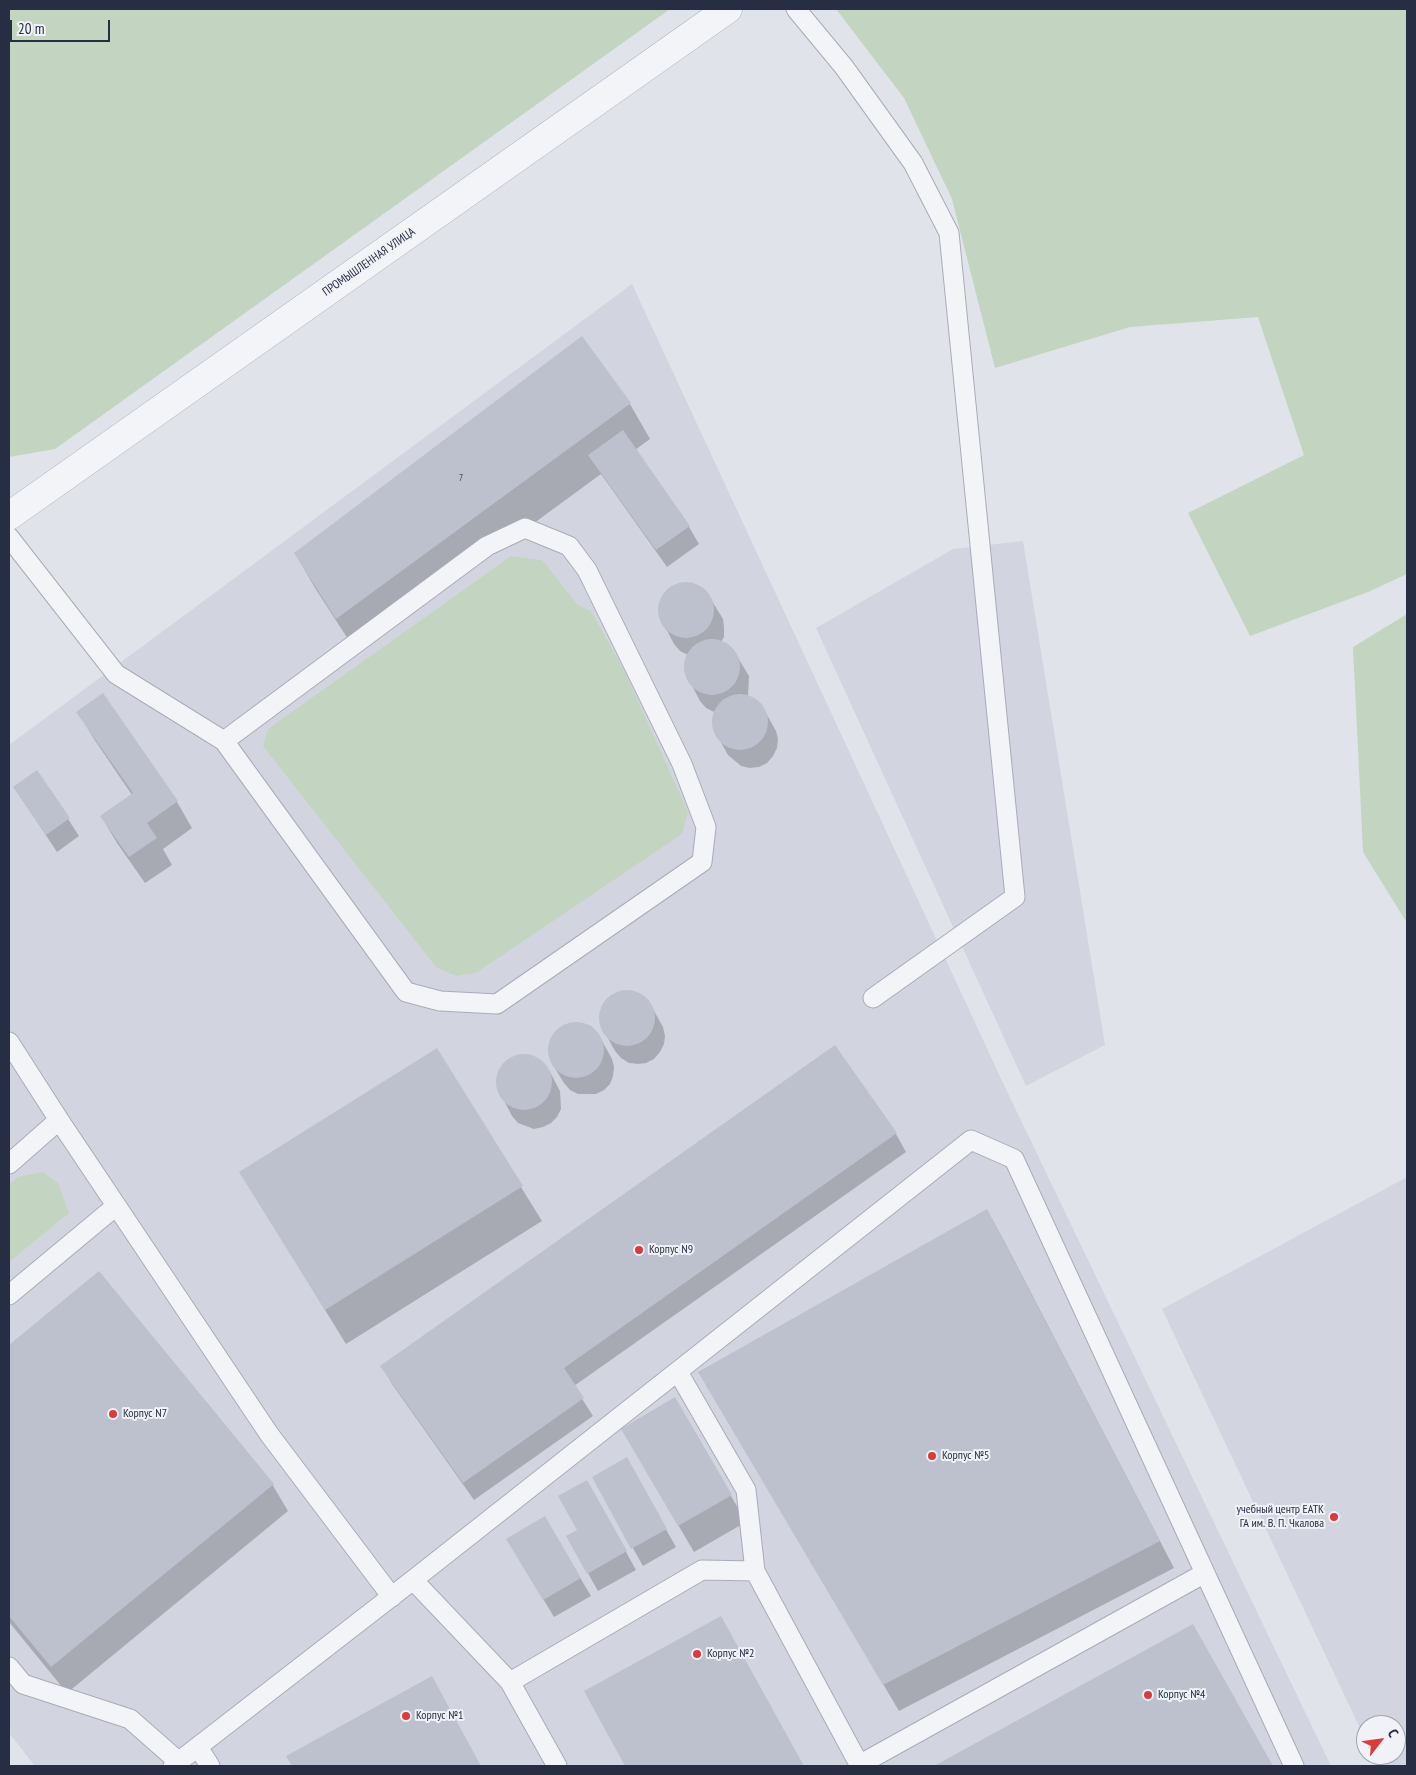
<!DOCTYPE html>
<meta charset="utf-8">
<style>
body{margin:0}
#map{position:relative;width:1416px;height:1775px;overflow:hidden;background:#e0e3ea;font-family:"PT Sans Narrow",sans-serif}
canvas{display:block}
.frame{position:absolute;inset:0;border:10px solid #272d43;pointer-events:none}
.north{position:absolute;left:1356px;top:1715px;width:50px;height:50px;box-sizing:border-box;background:#f0f2f8;border:1px solid #a0a3b0;border-radius:50%;rotate:60deg;font-size:14px;font-weight:700;line-height:20px;text-align:center;color:#272d43}
.north::after{content:'';display:block;margin:auto;width:18px;height:22px;background:#d93c3b;clip-path:polygon(50% 0,100% 100%,50% 72%,0 100%)}
.scale{position:absolute;left:10px;top:20px;width:100px;height:22px;box-sizing:border-box;border:2px solid #272d43;border-top:0;padding-left:6px;font-size:15px;line-height:18px;white-space:nowrap;color:#272d43;-webkit-text-stroke:4px #f0f2f8;paint-order:stroke}
</style>
<div id="map">
<canvas width="1416" height="1775"></canvas>
<div class="frame"></div>
<div class="north">С</div>
<div class="scale">20 m</div>
</div>
<script>
const g = document.querySelector('canvas').getContext('2d');
g.lineJoin = 'round';
function fill(path, color) {
  g.fillStyle = color;
  g.fill(path, 'evenodd');
}
function shape(rows) {
  const path = new Path2D();
  for (const r of rows) {
    if (r.length === 3) {
      path.moveTo(r[0] + r[2], r[1]);
      path.arc(r[0], r[1], r[2], 0, 2 * Math.PI);
      continue;
    }
    path.moveTo(r[0], r[1]);
    for (let i = 2; i < r.length; i += 2) path.lineTo(r[i], r[i + 1]);
  }
  return path;
}
function strokePath(path, color, width, dash) {
  g.strokeStyle = color;
  g.lineWidth = width;
  g.lineCap = dash ? 'butt' : 'round';
  g.setLineDash(dash || []);
  g.stroke(path);
}
function drawText(font, color, halo, rows, align = 'center') {
  g.font = font + ' "PT Sans Narrow",sans-serif';
  g.lineWidth = 4;
  g.setLineDash([]);
  g.textBaseline = 'middle';
  g.strokeStyle = halo;
  g.fillStyle = color;
  for (const [text, x, y, turn = 0] of rows) {
    g.save();
    g.translate(x, y);
    g.rotate((+turn || 0) * Math.PI / 180);
    g.textAlign = isNaN(turn) ? turn : align;
    if (halo) g.strokeText(text, 0, 0);
    g.fillText(text, 0, 0);
    g.restore();
  }
}
fill(shape([
 [632,284,1004,1085,1331,1766,35,1766,9,1733,9,745],
 [1023,541,1105,1045,1026,1086,816,628,953,549],
 [1407,1177,1407,1766,1378,1766,1373,1755,1396,1755,1396,1725,1366,1725,1366,1741,1162,1309]
]), '#d2d5e0');
fill(shape([
 [9,9,670,9,55,449,9,457],
 [836,9,1407,9,1407,574,1368,592,1250,636,1188,513,1304,455,1258,317,1130,327,995,368,952,199,904,98],
 [511,556,542,560,578,605,591,611,625,672,688,812,682,834,476,973,456,976,436,967,263,746,268,729],
 [1407,614,1407,923,1363,852,1353,647],
 [43,1172,58,1183,69,1213,9,1262,9,1185,18,1177]
]), '#c3d5c1');
fill(shape([
 [630,404,650,439,635,450,689,527,699,544,667,567,601,474,357,653,315,588,295,553],
 [683,583,692,584,700,587,707,593,723,619,724,628,724,637,721,642,726,644,738,658,749,676,748,696,761,704,776,731,778,739,777,748,773,756,767,763,759,767,750,768,741,766,728,755,713,728,714,712,706,708,700,701,686,674,685,665,688,655,680,651,674,644,660,617,659,607,662,598,667,591,674,586],
 [78,712,177,802,192,828,163,849,172,865,145,883,117,843,101,816,132,795,94,739],
 [37,771,79,836,57,852,14,787],
 [623,991,633,991,648,1000,663,1027,665,1036,664,1044,660,1052,654,1059,646,1063,638,1064,629,1063,621,1058,615,1051,600,1024,600,1015,602,1006,607,999,615,994],
 [573,1023,582,1023,591,1026,597,1032,612,1059,614,1067,613,1076,610,1084,604,1090,596,1094,578,1094,570,1090,564,1083,553,1065,549,1047,551,1038,557,1031,564,1025],
 [834,1047,896,1134,906,1152,574,1386,593,1416,474,1500,392,1384,382,1366],
 [436,1050,542,1221,346,1344,240,1172],
 [521,1055,529,1056,538,1059,550,1072,560,1091,561,1109,557,1117,551,1123,543,1127,534,1129,518,1123,512,1116,498,1089,497,1079,499,1070,504,1063,512,1058],
 [987,1210,1002,1237,1174,1568,899,1711,715,1399],
 [99,1272,272,1484,288,1511,67,1693,9,1622,9,1346],
 [675,1399,746,1522,694,1552,622,1429],
 [626,1459,676,1547,643,1566,593,1478],
 [587,1481,636,1570,598,1591,567,1536,579,1530],
 [544,1517,591,1596,554,1617,518,1557],
 [1192,1626,1272,1766,937,1766],
 [736,1644,803,1766,627,1766,586,1692],
 [447,1705,480,1766,293,1766,288,1757]
]), '#0003');
fill(shape([
 [582,336,631,403,336,619,294,553],
 [623,430,690,526,656,550,588,455],
 [686,610,28],
 [712,667,28],
 [103,693,178,801,147,823,157,838,129,857,100,816,133,793,76,712],
 [740,722,28],
 [37,770,70,818,46,835,13,787],
 [627,1018,28],
 [576,1050,28],
 [835,1045,897,1133,564,1368,584,1398,463,1483,380,1366],
 [437,1048,523,1186,325,1310,239,1172],
 [524,1082,28],
 [987,1209,1160,1541,883,1685,698,1372],
 [99,1271,274,1484,51,1667,9,1616,9,1345],
 [675,1397,732,1495,678,1526,621,1429],
 [627,1457,667,1529,631,1549,592,1477],
 [587,1480,627,1551,587,1574,566,1536,577,1530,558,1496],
 [545,1516,581,1578,543,1600,506,1539],
 [721,1616,804,1766,625,1766,584,1691],
 [1193,1624,1273,1766,934,1766],
 [432,1676,481,1766,292,1766,286,1756]
]), '#bdc1ce');
const service = shape([
 [796,9,844,67,913,163,949,233,1015,897,873,998],
 [9,537,116,674,224,741,406,992,440,1001,497,1004,702,862,706,827,682,764,587,570,569,546,525,528,487,546,224,741],
 [9,1042,59,1120,269,1434,392,1597],
 [9,1164,59,1120],
 [9,1295,116,1206],
 [678,1372,746,1490,755,1571],
 [413,1580,510,1682,557,1766],
 [9,1667,23,1684,130,1719,179,1762],
 [510,1682,702,1570,755,1571,860,1766],
 [198,1747,210,1766],
 [859,1765,1205,1573],
 [173,1766,413,1580,971,1140,1014,1159,1294,1766]
]);
const minor = shape([
 [9,516,728,9]
]);
strokePath(service, '#a8acb8', 21);
strokePath(minor, '#a8acb8', 29);
strokePath(service, '#f3f4f8', 19);
strokePath(minor, '#f3f4f8', 28);
for (const [x, y, r, color] of [
 [639,1250,5,"#d93c3b"],
 [113,1414,5,"#d93c3b"],
 [932,1456,5,"#d93c3b"],
 [1334,1517,5,"#d93c3b"],
 [697,1654,5,"#d93c3b"],
 [1148,1695,5,"#d93c3b"],
 [406,1716,5,"#d93c3b"]
]) {
  const dot = new Path2D();
  dot.arc(x, y, r, 0, 2 * Math.PI);
  g.fillStyle = color;
  g.fill(dot);
  strokePath(dot, '#f0f2f8', 2);
}
drawText('10px', '#4c5266', null, [
 ["7",461,478]
]);
drawText('12px', '#272d43', '#f0f2f8', [
 ["ПРОМЫШЛЕННАЯ УЛИЦА",369,262,-35]
]);
drawText('12px', '#272d43', '#f0f2f8', [
 ["Корпус N9",649,1250],
 ["Корпус N7",123,1414],
 ["Корпус №5",942,1456],
 ["учебный центр ЕАТК",1324,1510,"right"],
 ["ГА им. В. П. Чкалова",1324,1524,"right"],
 ["Корпус №2",707,1654],
 ["Корпус №4",1158,1695],
 ["Корпус №1",416,1716]
], 'left');
</script>
